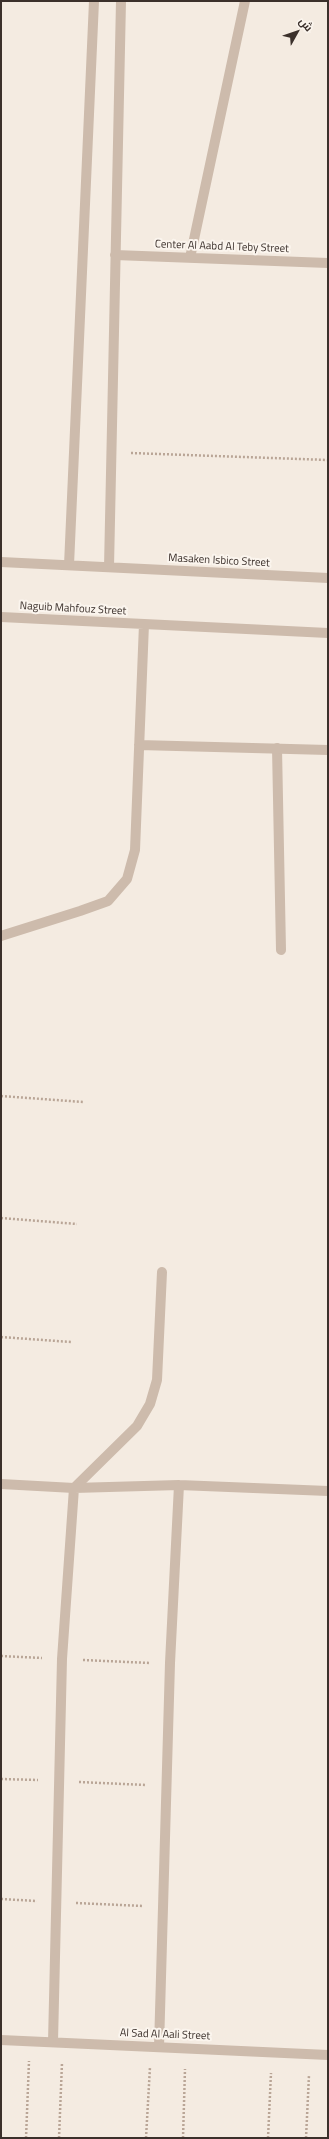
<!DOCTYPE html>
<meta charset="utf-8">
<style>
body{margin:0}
#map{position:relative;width:329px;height:2139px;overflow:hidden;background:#f4ebe1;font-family:"Titillium Web",Cairo,sans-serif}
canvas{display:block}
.frame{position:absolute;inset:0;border:2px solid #3b302b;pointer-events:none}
.north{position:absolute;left:277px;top:12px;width:40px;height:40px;-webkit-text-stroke:3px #fbf5ee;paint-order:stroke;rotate:50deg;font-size:11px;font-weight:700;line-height:16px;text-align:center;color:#3b302b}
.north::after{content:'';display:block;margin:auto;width:14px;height:18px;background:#3b302b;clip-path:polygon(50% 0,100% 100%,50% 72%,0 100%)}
</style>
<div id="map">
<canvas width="329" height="2139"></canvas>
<div class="frame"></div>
<div class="north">ش</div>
</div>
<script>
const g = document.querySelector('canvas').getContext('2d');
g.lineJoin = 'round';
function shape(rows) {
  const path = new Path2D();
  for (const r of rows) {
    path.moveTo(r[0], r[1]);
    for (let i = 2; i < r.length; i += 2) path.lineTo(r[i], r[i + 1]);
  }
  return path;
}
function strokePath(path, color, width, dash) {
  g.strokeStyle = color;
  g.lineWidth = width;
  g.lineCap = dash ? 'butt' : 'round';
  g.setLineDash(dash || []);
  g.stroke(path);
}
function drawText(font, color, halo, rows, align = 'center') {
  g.font = font + ' "Titillium Web",sans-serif';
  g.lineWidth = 4;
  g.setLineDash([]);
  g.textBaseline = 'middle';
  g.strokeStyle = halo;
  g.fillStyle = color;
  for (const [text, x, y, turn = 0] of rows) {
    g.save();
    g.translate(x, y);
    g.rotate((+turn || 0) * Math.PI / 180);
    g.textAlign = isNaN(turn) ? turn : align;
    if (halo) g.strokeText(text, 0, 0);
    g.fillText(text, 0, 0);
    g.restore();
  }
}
strokePath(shape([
 [131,453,328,460],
 [1,1096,83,1102],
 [1,1218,77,1224],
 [1,1337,71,1342],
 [1,1656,42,1658],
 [83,1660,150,1663],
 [1,1779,38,1780],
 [79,1782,146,1785],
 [1,1899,37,1901],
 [76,1903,143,1906],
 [26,2138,29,2061],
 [59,2138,62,2063],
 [146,2138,150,2067],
 [183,2138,185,2069],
 [268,2138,271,2073],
 [306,2138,309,2075]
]), '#b9a596', 2.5, [2, 2]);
strokePath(shape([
 [277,748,281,950],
 [74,1488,137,1426,150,1404,157,1380,162,1272]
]), '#cdbbac', 10);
strokePath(shape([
 [115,255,328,263],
 [190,258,245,1],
 [1,562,328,578],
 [69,565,94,1],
 [109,567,121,1],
 [1,617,328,633],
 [139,745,328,750],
 [1,936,80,911,108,901,127,879,135,850,144,624],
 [1,1484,74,1488,179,1485,328,1491],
 [1,2040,328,2055],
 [53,2042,62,1659,74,1488],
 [159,2047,170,1663,179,1485]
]), '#cdbbac', 10);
drawText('11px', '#3b302b', '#fbf5ee', [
 ["Center Al Aabd Al Teby Street",222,247,2],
 ["Masaken Isbico Street",219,561,3],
 ["Naguib Mahfouz Street",73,609,3],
 ["Al Sad Al Aali Street",165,2035,2]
]);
</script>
